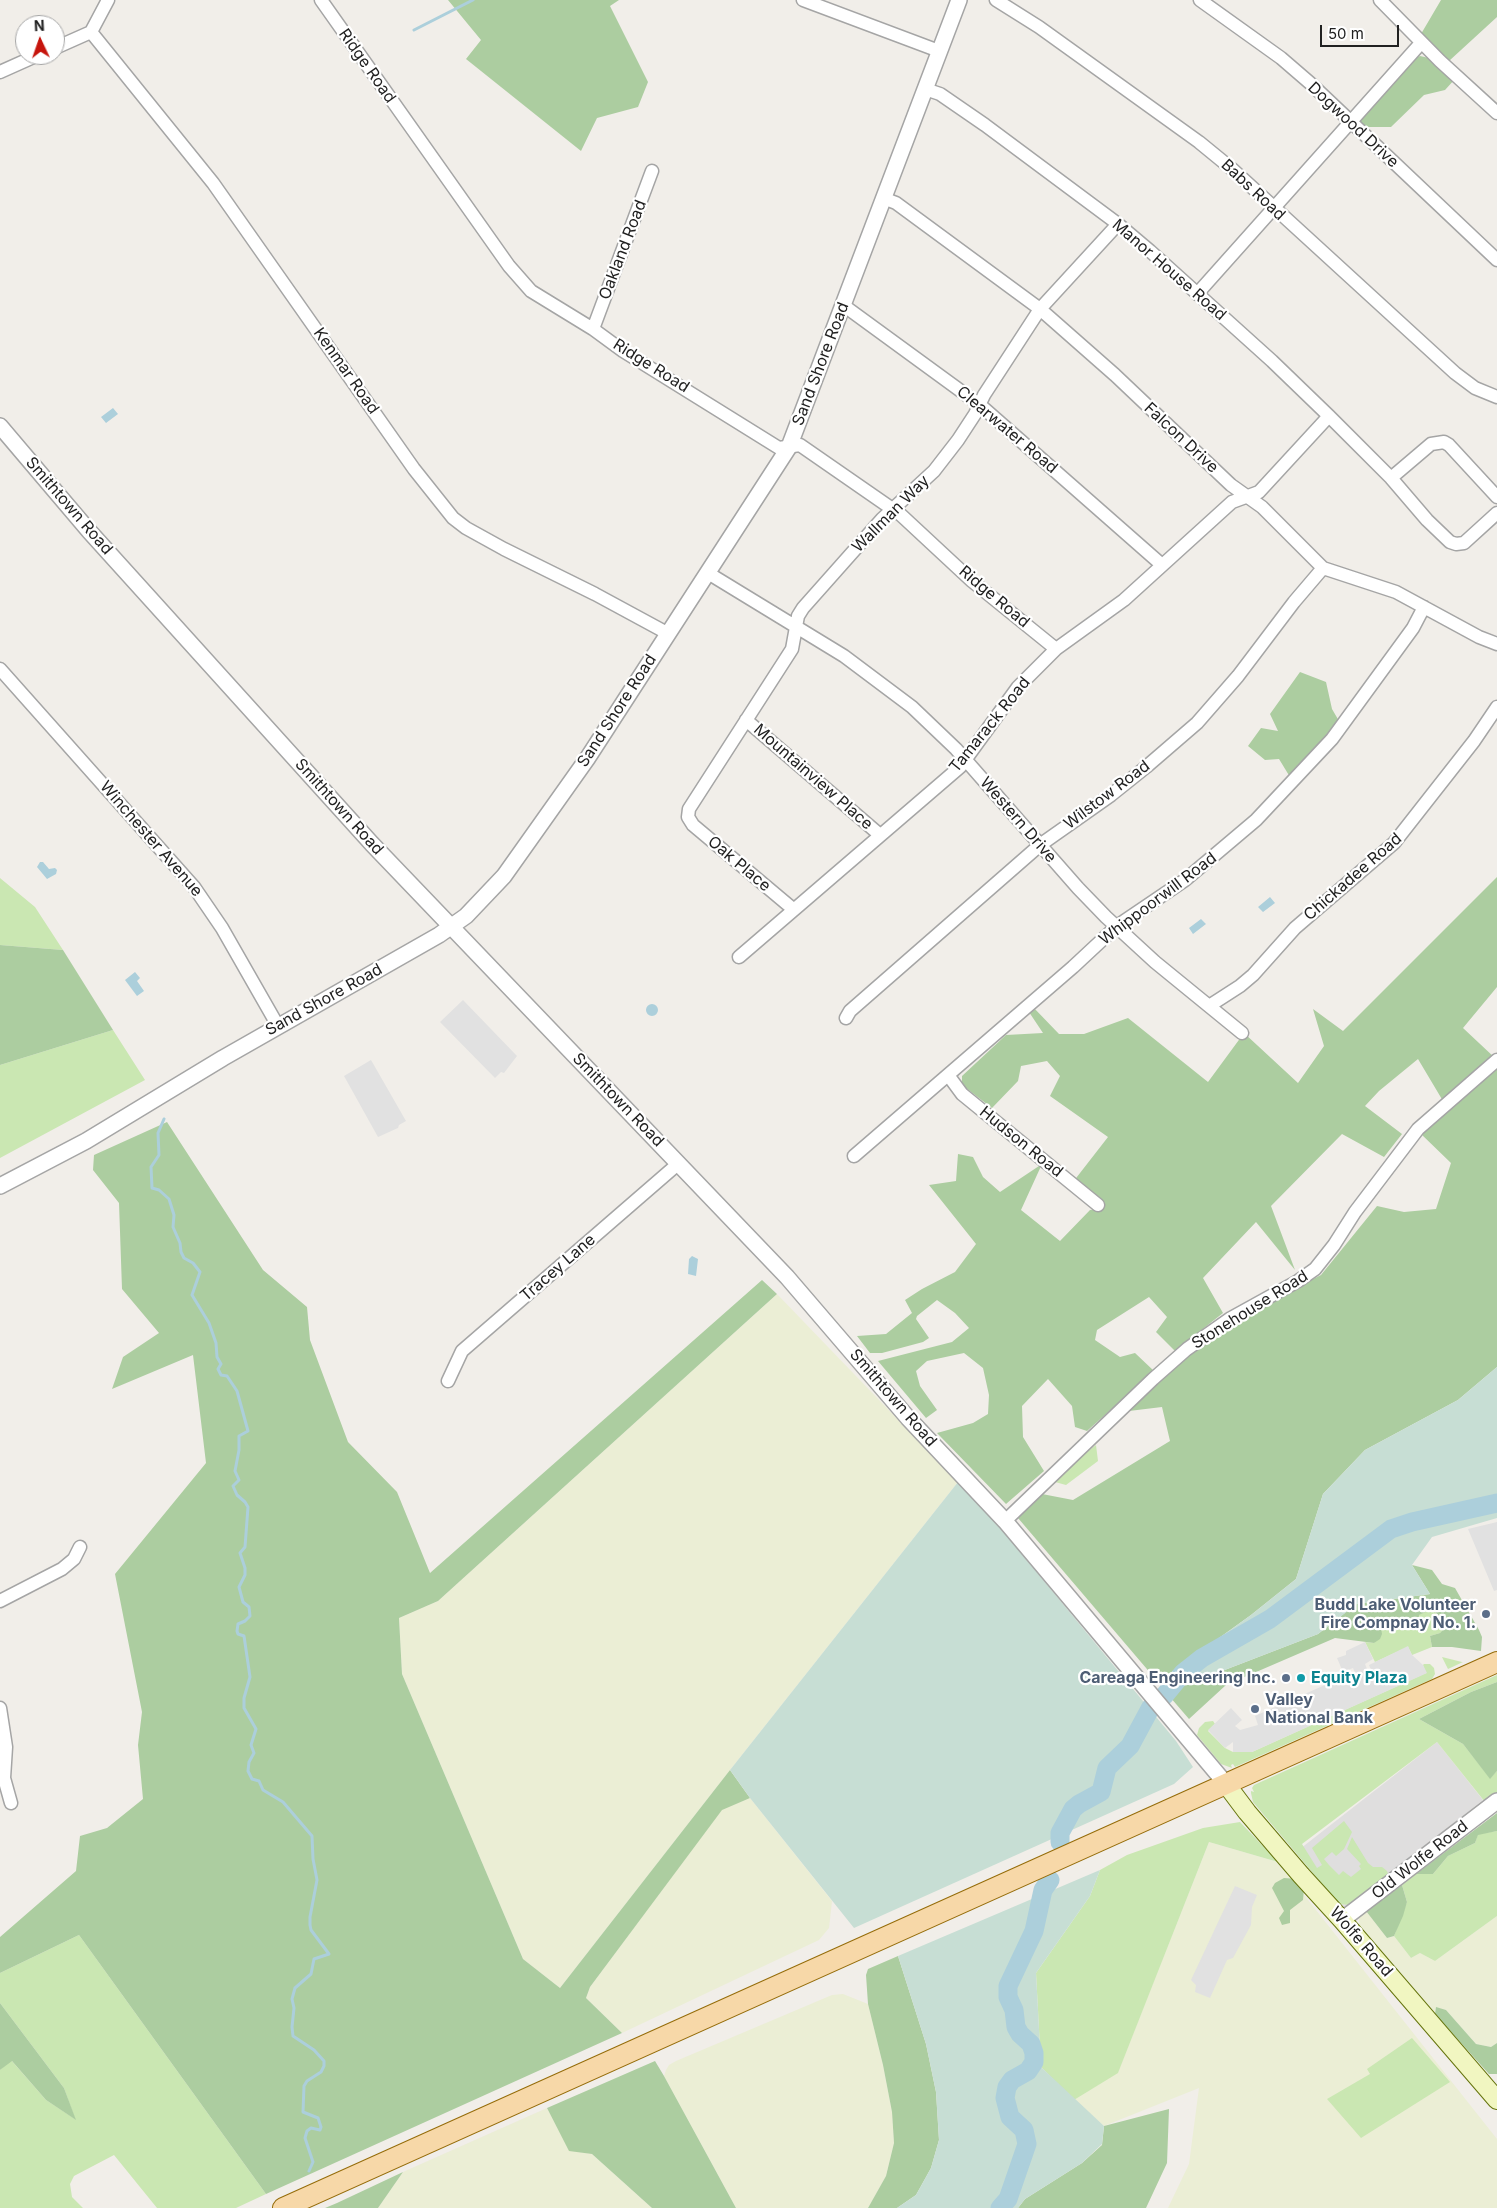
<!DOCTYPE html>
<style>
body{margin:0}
#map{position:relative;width:1497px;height:2208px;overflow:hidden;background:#f1eee9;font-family:Inter,sans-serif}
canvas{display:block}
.north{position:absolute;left:15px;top:15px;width:50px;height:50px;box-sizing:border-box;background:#fff;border:1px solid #a6a6a6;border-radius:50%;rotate:357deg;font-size:14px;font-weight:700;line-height:20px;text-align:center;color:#212121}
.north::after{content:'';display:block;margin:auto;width:18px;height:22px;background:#c6140c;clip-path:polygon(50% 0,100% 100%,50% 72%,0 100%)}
.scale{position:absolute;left:1320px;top:25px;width:79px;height:22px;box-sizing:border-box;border:2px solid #212121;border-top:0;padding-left:6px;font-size:15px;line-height:18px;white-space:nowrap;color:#212121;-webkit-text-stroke:4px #fff;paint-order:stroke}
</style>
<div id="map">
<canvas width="1497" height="2208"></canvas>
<div class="north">N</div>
<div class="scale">50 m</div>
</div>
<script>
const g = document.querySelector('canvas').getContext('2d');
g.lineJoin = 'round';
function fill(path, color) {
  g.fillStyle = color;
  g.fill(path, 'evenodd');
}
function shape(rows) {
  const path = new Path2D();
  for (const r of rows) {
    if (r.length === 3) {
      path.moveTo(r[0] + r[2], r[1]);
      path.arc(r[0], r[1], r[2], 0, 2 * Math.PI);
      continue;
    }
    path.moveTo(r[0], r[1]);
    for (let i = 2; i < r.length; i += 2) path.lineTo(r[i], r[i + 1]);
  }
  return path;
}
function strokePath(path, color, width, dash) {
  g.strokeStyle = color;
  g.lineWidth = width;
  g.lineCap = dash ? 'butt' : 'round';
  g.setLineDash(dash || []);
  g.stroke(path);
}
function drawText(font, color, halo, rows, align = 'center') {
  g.font = font + ' Inter,sans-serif';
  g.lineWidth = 4.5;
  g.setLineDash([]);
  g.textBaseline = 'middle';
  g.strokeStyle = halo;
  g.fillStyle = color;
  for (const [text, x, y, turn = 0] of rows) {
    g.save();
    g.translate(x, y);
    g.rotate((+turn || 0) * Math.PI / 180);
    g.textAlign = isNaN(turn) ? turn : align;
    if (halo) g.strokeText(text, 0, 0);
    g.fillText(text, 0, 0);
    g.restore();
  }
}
fill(shape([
 [1437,1742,1483,1800,1343,1911,1296,1852]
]), '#dfdede');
fill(shape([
 [777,1294,958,1482,730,1770,560,1988,523,1959,402,1674,399,1618,438,1601],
 [750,1798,832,1901,829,1928,819,1940,622,2033,586,1998,590,1987,722,1809],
 [1209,1842,1278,1862,1497,2139,1497,2208,1168,2208,1189,2164,1199,2088,1104,2126,1074,2100,1118,2072],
 [1366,1911,1387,1938,1394,1936,1411,1958,1420,1953,1435,1961,1497,1916,1497,2043,1491,2047,1476,2044,1446,2010,1436,2008,1435,2014,1359,1928,1359,1918],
 [843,1994,868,2004,883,2065,892,2112,894,2143,886,2176,868,2208,736,2208,664,2076,666,2070,669,2065,676,2061,832,1995],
 [547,2108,569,2150,592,2154,652,2208,378,2208,403,2172]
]), '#ebeed5');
fill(shape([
 [0,878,35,907,63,950,0,945],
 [113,1030,145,1080,0,1158,0,1065],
 [1096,1445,1098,1461,1066,1485,1055,1482,1054,1480,1068,1466],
 [1432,1609,1443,1620,1445,1629,1440,1633,1430,1636,1432,1647,1412,1655,1408,1647,1375,1662,1365,1642,1374,1643,1381,1628,1387,1623,1396,1620,1400,1623],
 [1442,1657,1462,1662,1463,1662,1448,1669],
 [1424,1664,1430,1664,1434,1668,1435,1674,1432,1679,1235,1767,1233,1764,1231,1765,1232,1768,1221,1764,1197,1735,1199,1728,1205,1722,1213,1721,1215,1724,1208,1731,1225,1748,1233,1752,1252,1752,1426,1673,1423,1665],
 [1497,1675,1497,1682,1471,1692,1419,1719,1463,1744,1490,1778,1497,1771,1497,1793,1485,1802,1437,1742,1302,1844,1317,1868,1322,1865,1312,1848,1344,1821,1352,1832,1344,1849,1336,1856,1332,1852,1324,1859,1329,1865,1339,1875,1343,1871,1351,1877,1361,1869,1359,1866,1361,1864,1347,1849,1352,1837,1368,1863,1373,1867,1382,1867,1387,1871,1389,1876,1351,1905,1339,1904,1253,1802,1251,1793,1251,1791,1254,1792,1252,1788,1254,1785],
 [1240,1822,1278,1862,1209,1842,1118,2073,1074,2100,1041,2067,1036,1973,1090,1896,1100,1870,1127,1855,1203,1828],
 [1497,1831,1497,1916,1435,1961,1420,1953,1411,1958,1394,1936,1407,1902,1402,1885,1416,1874,1433,1874,1448,1856,1475,1843,1478,1834],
 [79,1935,266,2194,236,2208,157,2208,114,2155,74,2176,70,2184,72,2197,83,2208,0,2208,0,2070,11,2060,46,2100,75,2119,64,2088,0,2003,0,1973],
 [1412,2038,1450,2082,1361,2138,1327,2099,1370,2074,1367,2069]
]), '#cae7b2');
fill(shape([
 [448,0,619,0,610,6,648,82,638,107,597,118,581,151,466,59,481,40],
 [1441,0,1497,0,1497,17,1449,61,1421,34],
 [1420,56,1429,58,1455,79,1445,90,1424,95,1391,127,1360,127,1359,119,1413,59],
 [1300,672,1326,682,1332,709,1339,721,1290,777,1279,759,1265,760,1248,746,1261,728,1278,731,1270,714],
 [1497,877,1497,987,1463,1028,1495,1058,1443,1101,1418,1059,1379,1091,1365,1106,1402,1134,1384,1157,1342,1134,1271,1206,1295,1270,1256,1222,1203,1278,1223,1313,1175,1351,1156,1332,1167,1317,1149,1297,1097,1330,1095,1340,1120,1357,1135,1353,1154,1371,1087,1431,1075,1427,1072,1406,1048,1379,1022,1406,1023,1437,1044,1471,1006,1504,937,1433,973,1423,988,1414,989,1395,983,1368,964,1353,927,1361,916,1371,920,1386,937,1410,926,1418,878,1361,952,1342,969,1328,955,1313,937,1300,917,1316,916,1319,929,1338,923,1342,882,1353,870,1353,857,1336,886,1334,912,1313,905,1300,922,1289,955,1272,976,1244,929,1185,956,1181,958,1154,973,1157,983,1177,1000,1192,1042,1164,1021,1210,1060,1241,1090,1210,1097,1209,1073,1182,1108,1137,1050,1096,1060,1076,1047,1061,1021,1066,1018,1081,992,1108,962,1085,962,1076,1006,1035,1043,1033,1029,1012,1033,1007,1059,1034,1084,1034,1128,1018,1208,1082,1244,1033,1298,1083,1324,1046,1313,1009,1343,1031],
 [0,945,63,950,113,1030,0,1065],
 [1497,1068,1497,1367,1458,1400,1365,1450,1323,1494,1296,1579,1251,1615,1158,1682,1018,1518,1042,1494,1073,1500,1170,1441,1162,1407,1129,1411,1193,1348,1249,1312,1321,1275,1377,1206,1404,1212,1436,1209,1451,1163,1421,1134],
 [167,1122,263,1270,307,1307,310,1340,348,1442,397,1492,430,1573,762,1280,777,1294,438,1601,399,1618,402,1674,523,1959,560,1988,730,1770,750,1798,722,1810,590,1987,586,1998,622,2033,266,2194,79,1935,0,1973,0,1937,76,1871,80,1836,107,1828,143,1799,138,1745,142,1712,115,1574,206,1463,193,1355,112,1389,123,1357,159,1333,122,1289,119,1203,93,1170,94,1155],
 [1412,1565,1432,1570,1442,1584,1455,1588,1479,1630,1482,1637,1481,1651,1452,1647,1432,1647,1430,1636,1440,1633,1444,1629,1443,1620,1432,1609,1419,1615,1418,1623,1409,1626,1396,1620,1387,1623,1381,1628,1382,1634,1380,1639,1374,1643,1335,1638,1226,1685,1189,1719,1170,1697,1178,1688,1318,1634,1356,1604,1430,1594],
 [1497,1682,1497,1771,1490,1779,1463,1744,1419,1719,1471,1692],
 [1497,1813,1497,1831,1478,1835,1475,1843,1448,1856,1433,1874,1416,1874],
 [1284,1878,1297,1879,1304,1889,1303,1900,1290,1910,1290,1923,1282,1925,1279,1918,1284,1911,1272,1888,1275,1883],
 [1402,1885,1407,1902,1403,1916,1394,1936,1387,1938,1366,1911],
 [898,1956,926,2044,936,2092,939,2140,931,2168,916,2195,897,2208,868,2208,886,2176,894,2143,892,2112,883,2065,868,2004,866,1975,868,1969],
 [0,2003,64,2088,76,2120,46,2100,12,2061,0,2070],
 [1436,2007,1446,2010,1476,2044,1491,2047,1497,2043,1497,2074,1489,2074,1435,2014],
 [655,2061,664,2076,736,2208,652,2208,592,2154,569,2151,547,2108],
 [1169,2109,1167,2163,1146,2208,1018,2208,1025,2199,1082,2163,1102,2145,1104,2126],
 [403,2172,378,2208,325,2208,337,2203]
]), '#accda0');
fill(shape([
 [1497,1367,1497,1518,1432,1537,1412,1565,1430,1594,1357,1604,1318,1634,1178,1688,1170,1697,1158,1682,1251,1615,1296,1579,1323,1494,1365,1450,1458,1400],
 [958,1482,1001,1529,1176,1741,1193,1767,1174,1784,854,1928,750,1798,730,1770],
 [1100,1870,1090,1896,1036,1973,1041,2067,1104,2126,1102,2144,1082,2163,1025,2199,1018,2208,897,2208,916,2195,931,2168,939,2140,936,2092,926,2044,898,1956]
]), '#c7ded4');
fill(shape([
 [463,1000,517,1056,504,1073,501,1072,495,1078,440,1022],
 [371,1060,406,1121,399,1125,398,1128,378,1137,344,1076],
 [1497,1522,1497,1590,1494,1591,1468,1529],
 [1365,1642,1373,1659,1365,1664,1369,1674,1372,1673,1369,1665,1408,1646,1412,1655,1423,1665,1427,1673,1252,1752,1233,1752,1233,1742,1225,1748,1208,1730,1231,1708,1242,1720,1235,1726,1240,1730,1258,1725,1255,1716,1352,1673,1355,1680,1358,1680,1353,1668,1343,1672,1337,1658,1346,1655,1346,1651],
 [1235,1886,1257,1895,1252,1907,1251,1925,1233,1958,1227,1960,1210,1998,1195,1992,1196,1985,1191,1980]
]), '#e1e1e1');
fill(shape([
 [113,408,118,414,106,423,101,417],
 [40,862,43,862,49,869,55,868,57,870,56,874,47,879,37,867],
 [1270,897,1275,903,1263,912,1258,907],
 [1201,919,1206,924,1193,934,1189,928],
 [135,972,140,978,137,981,144,991,137,996,125,980],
 [652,1010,6],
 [692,1256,698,1259,696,1276,688,1274,689,1259]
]), '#accfdb');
strokePath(shape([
 [414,30,473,0],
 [164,1119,158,1133,159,1155,151,1167,152,1188,159,1190,169,1199,174,1215,173,1227,180,1243,181,1252,184,1258,193,1263,200,1272,192,1295,209,1323,216,1343,217,1357,221,1364,218,1369,221,1375,227,1376,237,1391,248,1431,239,1436,239,1450,235,1471,239,1480,233,1486,237,1495,245,1502,248,1507,245,1547,240,1553,245,1568,245,1575,239,1587,243,1602,249,1607,250,1616,245,1621,238,1624,237,1631,238,1634,244,1636,250,1677,244,1698,244,1708,256,1729,251,1745,254,1753,249,1762,248,1771,252,1779,259,1781,263,1790,283,1802,312,1836,313,1859,317,1880,310,1917,310,1925,311,1930,329,1954,314,1959,311,1974,295,1988,292,1999,294,2008,292,2027,293,2036,314,2050,324,2061,324,2066,321,2072,307,2081,304,2086,303,2112,318,2118,321,2127,320,2130,311,2128,307,2131,305,2138,313,2162,309,2171]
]), '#accfdb', 3);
strokePath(shape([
 [1164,1696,1183,1673,1202,1658,1270,1619,1391,1529,1412,1522,1497,1503],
 [1060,1842,1060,1833,1073,1809,1079,1804,1101,1792,1107,1768,1130,1746,1151,1707],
 [1000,2208,1008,2199,1027,2144,1024,2130,1010,2117,1005,2098,1007,2087,1012,2080,1028,2071,1034,2062,1034,2053,1031,2044,1020,2034,1016,2027,1014,2010,1008,1997,1008,1986,1034,1931,1043,1890,1050,1880]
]), '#accfdb', 19);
const minor = shape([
 [321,0,509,266,531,291,593,329,623,351,779,448,800,445,901,515,972,581,1056,649],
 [803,0,939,51],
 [996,0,1039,27,1199,142,1232,169,1455,373,1475,388,1497,397],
 [1200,0,1281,58,1310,83,1497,260],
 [1380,0,1440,61,1497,113],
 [91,32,213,183,414,469,453,518,466,528,504,549,595,594,667,633],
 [55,48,91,32,108,0],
 [0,72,38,55],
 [925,89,940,94,985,125,1118,224,1150,251,1272,361,1329,416,1391,478,1427,520,1450,542,1456,544,1464,543,1497,513],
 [883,198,896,203,1040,309,1115,375,1231,485,1262,507,1323,568,1396,592,1479,637,1497,644],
 [1197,294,1421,43],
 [843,305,980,405,1162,565],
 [593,329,652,171],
 [1391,478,1431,444,1444,442,1449,445,1497,497],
 [708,573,844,656,912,707,956,749,1078,888,1106,917,1155,962,1242,1033],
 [0,669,194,887,222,928,278,1026],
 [746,720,880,835],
 [793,909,693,825,688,817,689,809,792,649,798,616,803,608,882,519,934,471,958,440,975,414,984,395,1040,309,1118,224],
 [739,957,960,767,1018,687,1056,649,1124,600,1232,502,1259,492,1329,416],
 [1209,1006,1240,986,1253,975,1295,928,1394,843,1474,741,1497,707],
 [846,1018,850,1011,1040,845,1111,795,1146,767,1197,723,1238,676,1294,602,1323,568],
 [948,1075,962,1094,1098,1205],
 [854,1156,1073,967,1117,926,1185,880,1256,820,1332,739,1413,628,1424,607],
 [448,1381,462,1351,679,1163],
 [1005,1521,1153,1379,1187,1349,1231,1318,1298,1281,1315,1269,1334,1245,1355,1212,1418,1129,1497,1060],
 [0,1601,62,1569,74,1559,80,1547],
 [0,1708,6,1747,4,1778,11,1803]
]);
const tertiary = shape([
 [0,426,89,531,372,844,787,1277,908,1418,1005,1521,1226,1784],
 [0,1186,86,1141,223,1058,439,935,466,916,504,876,587,759,789,447,959,0],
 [1342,1920,1497,1801]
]);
const secondary = shape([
 [1226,1784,1247,1812,1301,1875,1342,1920,1497,2100]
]);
const primary = shape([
 [283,2208,1497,1662]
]);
strokePath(minor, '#a5a5a5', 15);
strokePath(tertiary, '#a5a5a5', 18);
strokePath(secondary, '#65740c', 20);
strokePath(primary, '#956c09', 22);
strokePath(minor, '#fff', 12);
strokePath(tertiary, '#fff', 15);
strokePath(secondary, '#f1f6c1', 18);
strokePath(primary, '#f7d8a8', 20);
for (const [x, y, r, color] of [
 [1486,1614,5,"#5c6f8a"],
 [1286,1678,5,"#5c6f8a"],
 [1301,1678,5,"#0f9aa8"],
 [1255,1709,5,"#5c6f8a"]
]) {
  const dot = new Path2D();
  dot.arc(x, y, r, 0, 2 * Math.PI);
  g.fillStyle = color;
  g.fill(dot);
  strokePath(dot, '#fff', 2);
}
drawText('16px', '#212121', '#fff', [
 ["Ridge Road",367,66,55],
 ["Dogwood Drive",1353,125,43],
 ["Babs Road",1253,190,43],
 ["Oakland Road",623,250,-69],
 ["Manor House Road",1169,270,41],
 ["Sand Shore Road",821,364,-69],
 ["Ridge Road",651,366,32],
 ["Kenmar Road",346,371,55],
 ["Clearwater Road",1007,430,40],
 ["Falcon Drive",1181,438,43],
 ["Smithtown Road",69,506,49],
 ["Wallman Way",891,514,-45],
 ["Ridge Road",994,597,40],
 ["Sand Shore Road",617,711,-57],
 ["Tamarack Road",990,725,-51],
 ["Mountainview Place",813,777,41],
 ["Wilstow Road",1107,795,-37],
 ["Smithtown Road",339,807,48],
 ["Western Drive",1018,820,49],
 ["Winchester Avenue",151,839,49],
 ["Oak Place",739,864,40],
 ["Chickadee Road",1353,877,-41],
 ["Whippoorwill Road",1158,899,-37],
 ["Sand Shore Road",324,1000,-29],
 ["Smithtown Road",618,1100,46],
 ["Hudson Road",1021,1142,39],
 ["Tracey Lane",558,1268,-41],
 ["Stonehouse Road",1250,1310,-32],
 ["Smithtown Road",893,1398,49],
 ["Old Wolfe Road",1420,1860,-38],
 ["Wolfe Road",1361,1942,49]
]);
drawText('bold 16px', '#4e5e75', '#fff', [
 ["Budd Lake Volunteer",1476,1605],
 ["Fire Compnay No. 1.",1476,1623],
 ["Careaga Engineering Inc.",1276,1678],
 ["Valley",1265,1700,"left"],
 ["National Bank",1265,1718,"left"]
], 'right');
drawText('bold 16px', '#0d838f', '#fff', [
 ["Equity Plaza",1311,1678]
], 'left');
</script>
